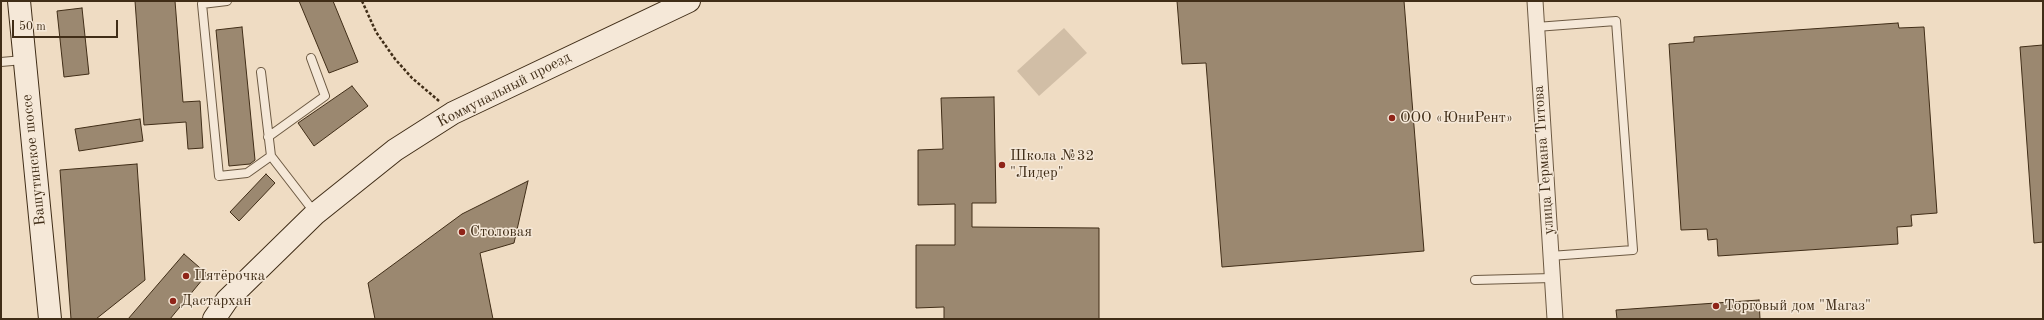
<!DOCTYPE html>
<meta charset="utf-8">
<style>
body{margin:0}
#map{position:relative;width:2044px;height:320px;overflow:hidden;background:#efdcc3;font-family:"Old Standard TT",serif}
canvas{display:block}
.frame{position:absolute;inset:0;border:2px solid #402d17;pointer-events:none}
.scale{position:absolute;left:12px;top:20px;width:106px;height:18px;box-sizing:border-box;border:2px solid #402d17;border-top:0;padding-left:5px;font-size:12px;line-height:14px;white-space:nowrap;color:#402d17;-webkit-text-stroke:3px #f5e8d8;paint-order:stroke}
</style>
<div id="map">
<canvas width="2044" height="320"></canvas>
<div class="frame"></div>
<div class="scale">50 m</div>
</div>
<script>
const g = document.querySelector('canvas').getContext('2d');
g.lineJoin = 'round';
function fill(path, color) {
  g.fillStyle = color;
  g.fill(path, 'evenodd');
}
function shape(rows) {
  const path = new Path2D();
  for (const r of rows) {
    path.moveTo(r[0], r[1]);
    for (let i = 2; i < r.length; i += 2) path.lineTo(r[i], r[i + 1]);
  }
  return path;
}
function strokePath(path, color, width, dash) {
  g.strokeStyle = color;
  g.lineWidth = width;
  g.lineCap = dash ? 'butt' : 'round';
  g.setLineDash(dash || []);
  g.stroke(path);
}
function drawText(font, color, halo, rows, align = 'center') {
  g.font = font + ' "Old Standard TT",serif';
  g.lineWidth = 3;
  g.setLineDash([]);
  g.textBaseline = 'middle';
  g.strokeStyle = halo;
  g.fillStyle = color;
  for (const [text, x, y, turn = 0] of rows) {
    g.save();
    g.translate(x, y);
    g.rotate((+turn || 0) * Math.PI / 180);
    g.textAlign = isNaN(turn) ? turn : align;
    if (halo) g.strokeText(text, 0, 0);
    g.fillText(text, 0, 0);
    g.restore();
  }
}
fill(shape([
 [1064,28,1087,53,1039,96,1017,71]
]), '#d1bea6');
const building = shape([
 [135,1,175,1,183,102,200,101,203,148,188,149,186,122,144,125,135,1],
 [299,1,333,1,358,62,329,73,299,1],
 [1177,1,1404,1,1424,251,1222,267,1206,63,1182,64,1177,1],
 [82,8,89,74,64,77,57,11,82,8],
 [1898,23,1899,28,1924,27,1937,213,1911,215,1912,226,1897,227,1898,244,1718,256,1717,239,1708,240,1707,229,1681,230,1669,44,1694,42,1694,37,1898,23],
 [242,27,255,160,250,164,229,166,216,30,242,27],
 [2043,45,2043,242,2034,243,2020,47,2043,45],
 [352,86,368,106,314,146,298,123,352,86],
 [994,97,996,203,972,203,972,227,1099,228,1099,319,944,319,944,307,916,308,916,245,955,245,955,204,918,205,918,150,943,149,941,98,994,97],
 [140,119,143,141,79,151,75,129,140,119],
 [137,164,145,280,96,319,71,319,60,170,137,164],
 [266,174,275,183,239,221,230,212,266,174],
 [528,181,514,243,480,253,493,319,375,319,368,283,462,214,528,181],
 [184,254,207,274,170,319,128,319,184,254],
 [1759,300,1760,319,1617,319,1616,310,1759,300]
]);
fill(building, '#9b8870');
strokePath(building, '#402d17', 1);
const lane = shape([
 [227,1,202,4,219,176,247,173,271,156],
 [1536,27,1616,21,1633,250,1550,256],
 [1,62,23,60],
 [261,72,271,156,315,213],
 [268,137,325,96,311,58],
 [1475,280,1552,278]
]);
const street = shape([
 [1535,1,1555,319]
]);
const secondary = shape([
 [19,1,50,319],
 [214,319,227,300,315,214,395,150,453,113,689,1]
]);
strokePath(lane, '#6c5942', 10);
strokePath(street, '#6c5942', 17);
strokePath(secondary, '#402d17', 24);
strokePath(shape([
 [362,1,376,32,395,59,412,78,439,101]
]), '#402d17', 2.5, [3, 2]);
strokePath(lane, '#f5e8d8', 8);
strokePath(street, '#f5e8d8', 15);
strokePath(secondary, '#f5e8d8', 22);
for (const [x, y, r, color] of [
 [1392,118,4,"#8f2418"],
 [1002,165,4,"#8f2418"],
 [462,232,4,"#8f2418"],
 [186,276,4,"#8f2418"],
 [173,301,4,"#8f2418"],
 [1716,306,4,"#8f2418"]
]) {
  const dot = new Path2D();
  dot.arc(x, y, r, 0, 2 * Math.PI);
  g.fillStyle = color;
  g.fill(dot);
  strokePath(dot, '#f5e8d8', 1.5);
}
drawText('15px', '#402d17', '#f5e8d8', [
 ["Коммунальный проезд",504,90,-27],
 ["Вашутинское шоссе",34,160,-96],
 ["улица Германа Титова",1544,160,-94]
]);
drawText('15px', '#402d17', '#f5e8d8', [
 ["ООО «ЮниРент»",1400,118],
 ["Школа №32",1010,156],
 ["\"Лидер\"",1010,173],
 ["Столовая",470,232],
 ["Пятёрочка",194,276],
 ["Дастархан",181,301],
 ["Торговый дом \"Магаз\"",1724,306]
], 'left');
</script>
